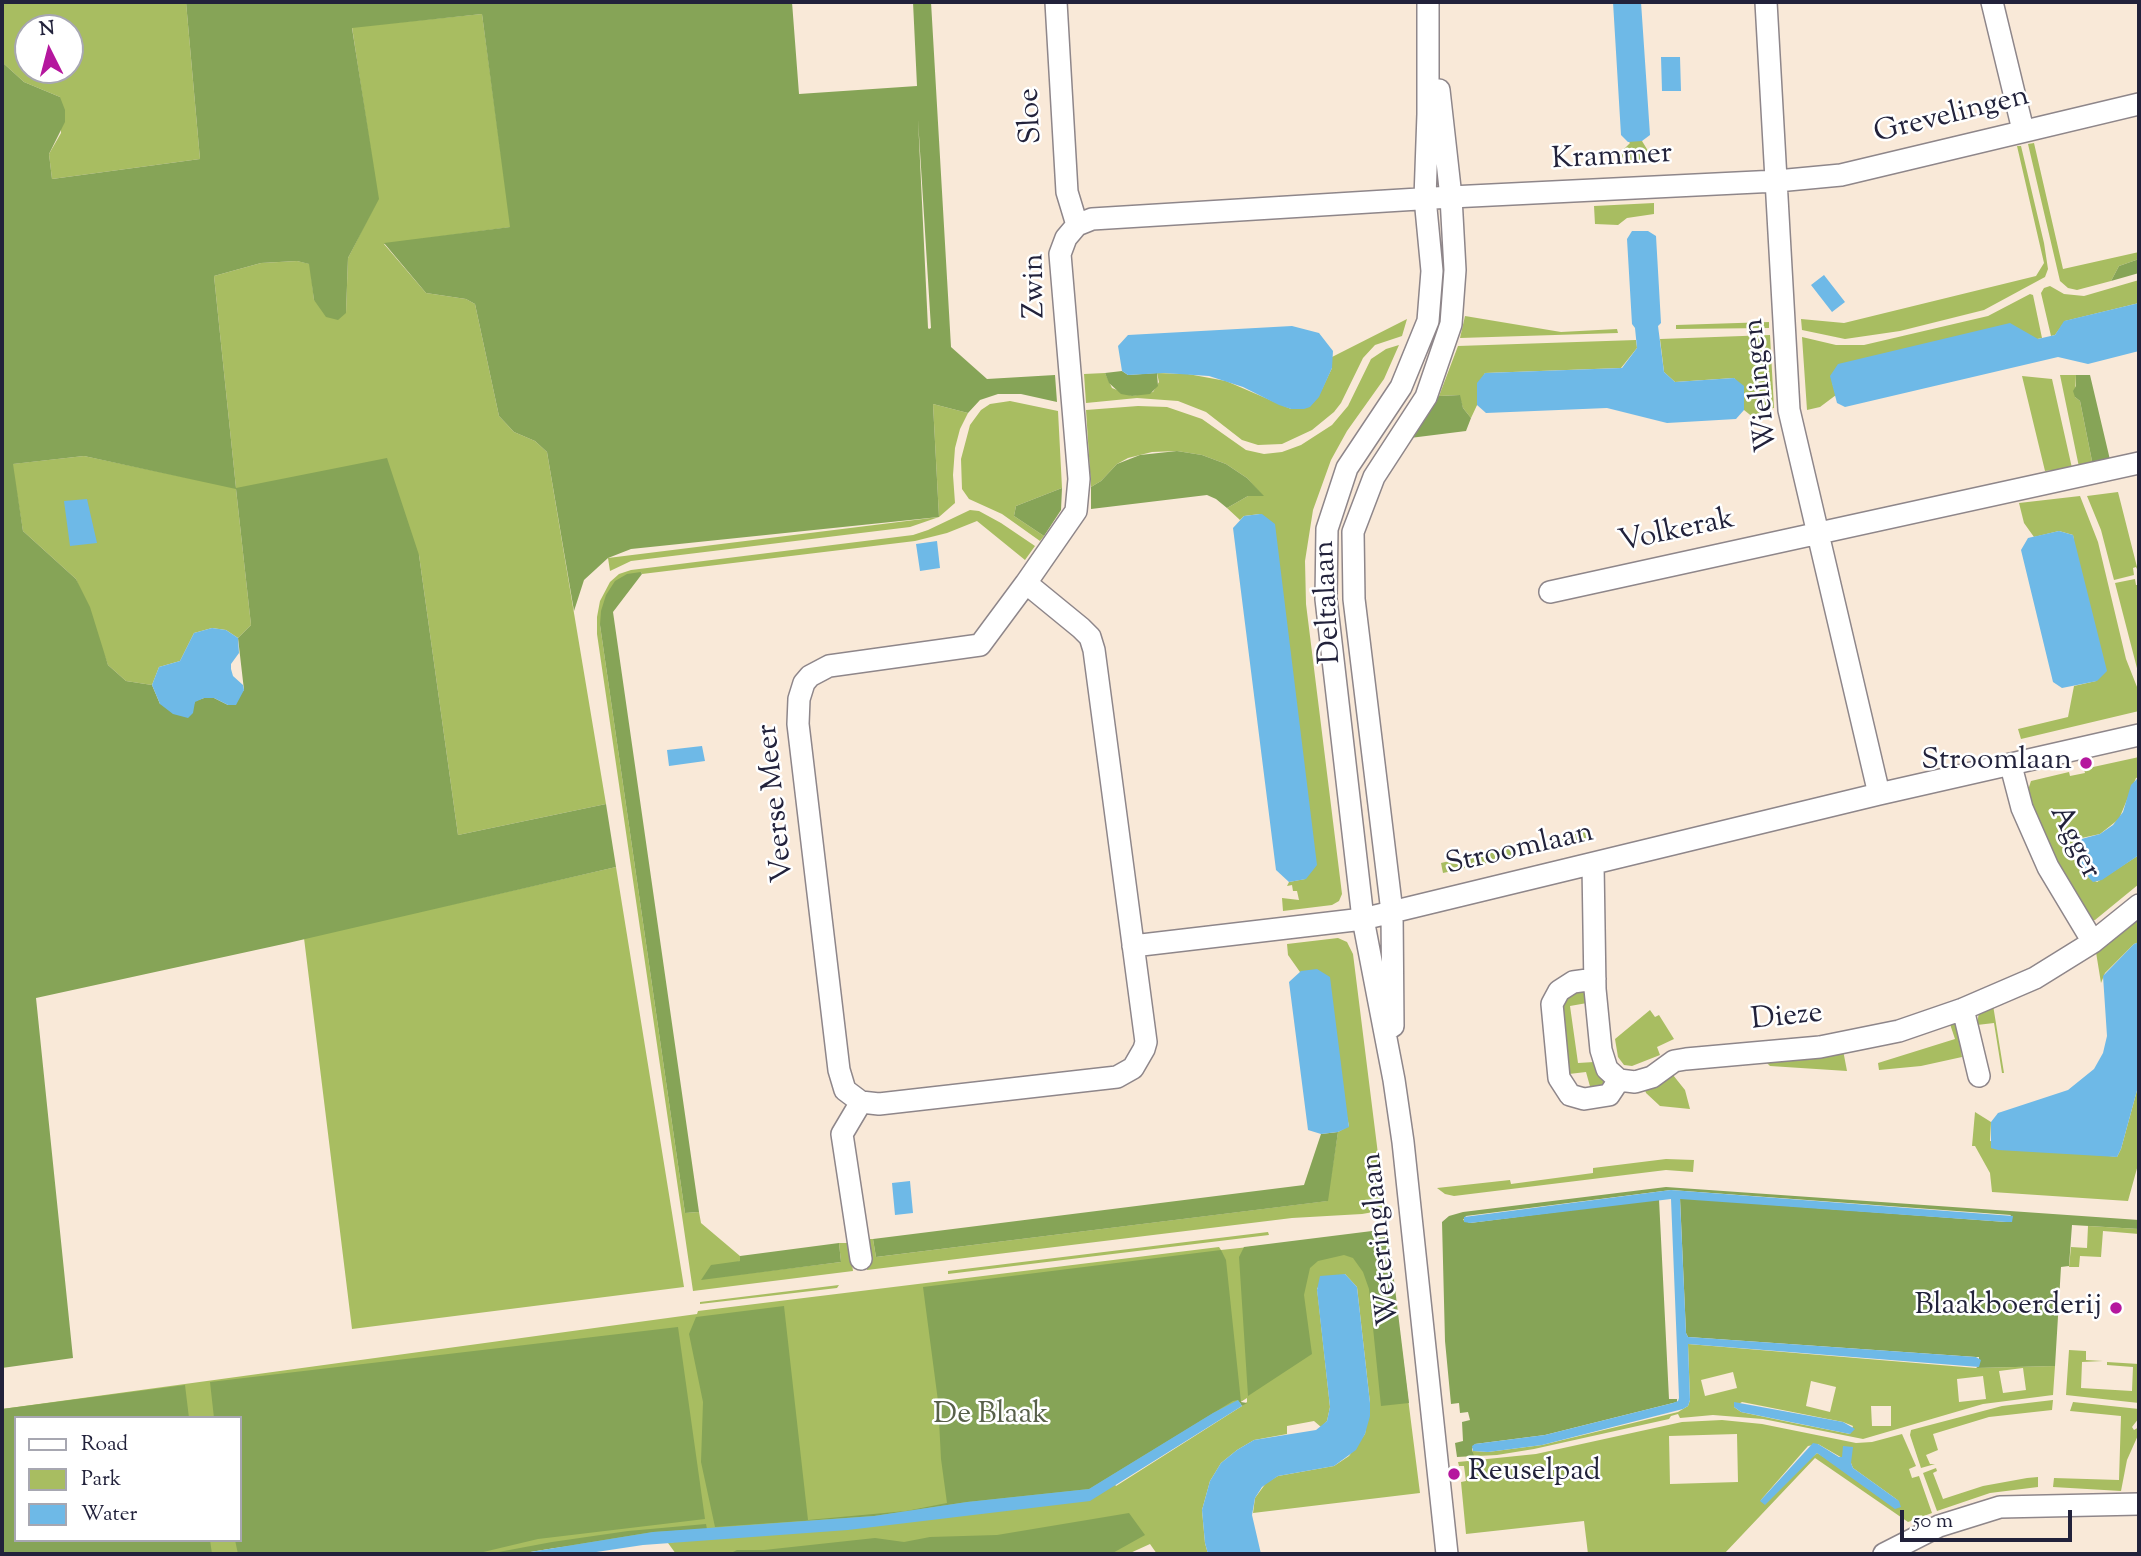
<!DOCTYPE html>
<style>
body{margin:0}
#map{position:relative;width:2141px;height:1556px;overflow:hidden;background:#f9e9d8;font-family:"Sorts Mill Goudy",serif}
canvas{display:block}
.frame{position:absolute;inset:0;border:4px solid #22223b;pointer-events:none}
.legend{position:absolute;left:14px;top:1416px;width:228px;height:126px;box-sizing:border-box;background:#fff;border:2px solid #a7a7b1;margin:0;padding:9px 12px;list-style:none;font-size:21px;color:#22223b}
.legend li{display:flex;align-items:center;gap:14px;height:35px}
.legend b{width:35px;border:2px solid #a7a7b1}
.north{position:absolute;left:14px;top:14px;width:70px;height:70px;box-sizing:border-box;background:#fff;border:2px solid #a7a7b1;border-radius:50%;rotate:354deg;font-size:19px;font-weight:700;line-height:28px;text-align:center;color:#22223b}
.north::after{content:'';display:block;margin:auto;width:24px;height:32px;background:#b5179e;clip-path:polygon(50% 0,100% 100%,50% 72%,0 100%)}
.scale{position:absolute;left:1900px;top:1510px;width:172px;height:32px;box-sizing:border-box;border:4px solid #22223b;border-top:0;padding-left:9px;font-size:21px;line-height:24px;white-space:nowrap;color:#22223b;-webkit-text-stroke:5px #fff;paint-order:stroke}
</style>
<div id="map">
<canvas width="2141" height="1556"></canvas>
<div class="frame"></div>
<ul class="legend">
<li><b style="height:9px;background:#fff"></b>Road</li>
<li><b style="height:19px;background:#a8bd61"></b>Park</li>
<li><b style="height:19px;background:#6eb9e7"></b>Water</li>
</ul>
<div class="north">N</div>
<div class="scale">50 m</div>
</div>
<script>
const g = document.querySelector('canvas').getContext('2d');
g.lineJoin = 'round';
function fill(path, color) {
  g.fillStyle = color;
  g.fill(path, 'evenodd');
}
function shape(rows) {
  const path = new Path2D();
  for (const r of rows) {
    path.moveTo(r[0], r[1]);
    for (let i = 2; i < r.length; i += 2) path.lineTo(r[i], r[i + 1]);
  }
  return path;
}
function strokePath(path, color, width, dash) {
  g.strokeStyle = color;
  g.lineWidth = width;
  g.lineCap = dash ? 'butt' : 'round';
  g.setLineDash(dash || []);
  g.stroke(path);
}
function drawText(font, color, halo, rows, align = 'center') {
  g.font = font + ' "Sorts Mill Goudy",serif';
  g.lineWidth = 5;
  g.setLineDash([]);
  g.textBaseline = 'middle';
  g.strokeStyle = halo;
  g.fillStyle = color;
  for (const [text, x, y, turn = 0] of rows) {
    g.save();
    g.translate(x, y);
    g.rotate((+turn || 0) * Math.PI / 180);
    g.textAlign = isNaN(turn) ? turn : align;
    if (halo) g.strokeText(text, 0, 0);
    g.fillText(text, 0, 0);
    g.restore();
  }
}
fill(shape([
 [2,2,186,2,200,159,52,179,49,154,61,133,60,97,24,82,2,62],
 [28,28,70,28,70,70,28,70],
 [482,14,511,227,384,244,426,293,466,299,475,304,499,416,514,432,535,441,547,452,606,804,458,835,419,555,236,489,251,625,238,638,226,630,212,628,194,633,180,661,159,667,152,685,126,681,108,665,76,579,23,531,12,464,84,456,236,488,214,276,261,263,297,261,310,264,314,300,346,313,348,258,378,199,352,27],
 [1628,141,1642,141,1653,159,1633,161,1621,157,1621,152,1630,143],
 [2034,143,2063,269,2139,252,2139,259,2119,266,2111,281,2077,290,2068,288,2060,281,2028,144],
 [2017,146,2021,146,2044,243,2048,269,2045,277,1984,310,1900,331,1845,339,1802,330,1801,319,1844,323,2036,276,2044,263],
 [1654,203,1654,214,1627,218,1618,225,1595,224,1594,206],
 [2139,280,2139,303,2065,321,2055,335,2051,336,2041,293,2044,288,2050,286,2064,294,2084,296],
 [2030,294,2033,295,2042,338,1832,382,1836,395,1820,407,1807,410,1802,337,1836,345,1864,345,1988,316],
 [1465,316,1561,332,1617,329,1618,333,1460,338],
 [1407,319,1402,336,1375,345,1363,358,1341,403,1334,412,1312,430,1282,444,1258,445,1242,440,1206,412,1178,401,1137,398,1086,403,1084,374,1105,373,1112,388,1132,396,1153,392,1159,382,1157,373,1188,374,1226,381,1291,409,1322,389,1332,368,1332,357],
 [1769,322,1769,328,1676,329,1676,325],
 [1770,335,1774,408,1765,409,1754,418,1744,410,1743,390,1734,378,1675,382,1664,372,1660,339],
 [1636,340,1637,348,1621,368,1485,373,1477,389,1478,403,1471,418,1463,408,1459,395,1439,396,1458,346],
 [1399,345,1384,379,1347,431,1331,460,1313,510,1305,561,1306,604,1342,894,1339,901,1332,905,1283,911,1282,898,1299,900,1297,891,1293,891,1292,885,1287,886,1289,882,1305,879,1260,514,1244,516,1240,520,1227,508,1248,496,1263,496,1247,478,1226,464,1202,455,1177,451,1152,452,1128,458,1117,464,1101,481,1091,487,1086,410,1138,406,1167,407,1202,419,1246,450,1264,454,1282,452,1301,445,1332,425,1348,406,1371,359,1386,349],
 [2060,375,2076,375,2075,397,2080,401,2093,466,2079,467],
 [2022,376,2052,379,2072,468,2045,471],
 [1010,401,1058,411,1062,488,1016,506,1014,516,1044,536,1040,541,1002,514,969,499,962,489,961,459,970,425,981,410,990,404],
 [933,404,968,413,960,429,955,448,953,475,955,503,939,517,910,527,631,561,610,571,608,558,939,517],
 [2118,492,2138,571,2136,567,2133,568,2134,575,2114,580,2101,530,2087,496],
 [2080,496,2098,542,2126,659,2139,692,2139,711,2021,739,2018,729,2068,717,2074,686,2096,681,2073,535,2059,531,2034,537,2024,523,2019,503],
 [970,510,979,511,1001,523,1035,546,1025,560,977,521,947,533,915,541,642,574,641,572,600,625,685,1213,699,1212,701,1223,740,1256,740,1261,702,1279,841,1262,839,1243,849,1243,853,1271,693,1291,597,634,597,617,600,601,610,582,619,574,631,570,913,535,928,530],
 [2135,579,2136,585,2139,585,2139,676,2115,583],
 [2139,757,2139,777,2136,778,2119,819,2100,834,2077,839,2073,848,2089,878,2097,882,2139,855,2139,884,2095,920,2087,922,2071,894,2024,790,2029,787,2031,781,2069,772,2070,776,2085,773,2084,769],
 [1587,828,1590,840,1554,848,1552,837],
 [1520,844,1522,855,1443,873,1441,863],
 [616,867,684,1287,352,1329,304,938],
 [2139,914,2139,942,2134,944,2105,973,2101,983,2095,946],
 [1338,938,1347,942,1353,954,1385,1210,1362,1214,1292,1218,867,1270,864,1242,865,1239,873,1239,876,1257,1327,1201,1338,1132,1349,1126,1315,970,1300,972,1288,955,1287,944],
 [1586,992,1587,1003,1570,1006,1578,1063,1594,1062,1598,1073,1607,1083,1601,1089,1591,1090,1586,1072,1569,1074,1560,1007,1563,999,1573,993],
 [1993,1005,2004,1073,2002,1073,1994,1023,1977,1025,1979,1012],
 [1650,1010,1655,1017,1659,1015,1674,1039,1657,1047,1660,1055,1632,1066,1624,1065,1618,1057,1615,1039],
 [1956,1018,1962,1057,1921,1066,1879,1070,1878,1063,1955,1039,1949,1021],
 [1843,1050,1847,1071,1770,1066,1767,1063],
 [1673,1075,1685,1090,1690,1109,1660,1106,1646,1093,1644,1087],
 [2139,1083,2139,1161,2128,1201,1992,1192,1990,1173,1975,1146,1972,1146,1975,1112,1991,1122,1990,1141,2117,1157,2121,1149],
 [1666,1159,1694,1160,1693,1172,1666,1170,1454,1196,1445,1194,1437,1188,1510,1180,1511,1184,1593,1173,1593,1168],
 [2088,1226,2139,1229,2139,1234,2103,1231,2101,1257,2080,1256,2079,1267,2069,1267,2071,1247,2087,1248],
 [1268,1232,1269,1235,948,1274,948,1271],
 [1387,1232,1420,1493,1253,1513,1255,1498,1266,1483,1278,1476,1334,1466,1349,1456,1365,1434,1370,1403,1357,1287,1345,1274,1317,1288,1330,1407,1327,1421,1321,1427,1314,1421,1287,1426,1287,1434,1254,1440,1237,1450,1221,1463,1210,1481,1202,1510,1205,1543,1208,1554,1157,1554,1150,1544,1128,1554,676,1554,668,1543,674,1542,670,1537,487,1554,2,1554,2,1409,697,1314,698,1311,1219,1247,1221,1250],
 [1247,1398,1247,1402,1242,1406,1116,1486,1113,1482],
 [16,1418,240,1418,240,1540,16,1540],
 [839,1285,837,1288,700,1304,700,1302],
 [1688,1344,1976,1368,2055,1366,2053,1395,1983,1404,1863,1439,1763,1419,1713,1415,1680,1418,1678,1414,1671,1416,1669,1419,1534,1449,1497,1455,1458,1457,1473,1456,1473,1451,1488,1452,1542,1445,1678,1412,1688,1406,1690,1400],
 [2023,1368,2026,1390,2003,1393,1999,1371],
 [1733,1372,1737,1388,1705,1396,1701,1380],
 [1983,1376,1986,1399,1959,1402,1957,1379],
 [1811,1381,1836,1387,1830,1412,1806,1406],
 [1742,1402,1843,1422,1853,1426,1850,1434,1784,1421,1741,1412,1734,1407],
 [1871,1406,1891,1406,1891,1426,1872,1426],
 [2069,1350,2086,1351,2086,1360,2103,1361,2082,1362,2081,1388,2132,1391,2133,1367,2107,1365,2107,1362,2139,1364,2139,1403,2066,1395],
 [2053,1400,2052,1410,1989,1417,1933,1434,1938,1450,1926,1455,1930,1464,1935,1464,1921,1468,1910,1435,1911,1430,2002,1406],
 [2073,1402,2139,1409,2139,1418,2132,1427,2134,1430,2139,1427,2139,1433,2127,1460,2121,1491,2053,1487,2054,1478,2119,1480,2121,1416,2070,1411],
 [1722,1420,1762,1424,1856,1443,1872,1442,1902,1434,1916,1466,1909,1469,1912,1478,1919,1476,1932,1513,1908,1522,1815,1458,1724,1554,1588,1554,1584,1521,1466,1534,1461,1482,1466,1481,1464,1466,1459,1466,1458,1462,1536,1454,1682,1422],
 [1737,1434,1738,1482,1670,1484,1669,1436],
 [1818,1444,1851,1463,1853,1468,1899,1501,1817,1453,1760,1501,1808,1446],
 [1936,1468,1937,1471,1933,1473,1943,1499,1983,1486,2027,1478,2038,1477,2038,1487,1990,1493,1937,1511,1923,1473]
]), '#a8bd61');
fill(shape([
 [186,2,792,2,799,94,917,86,913,2,931,2,951,347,987,379,1055,375,1057,402,1021,394,998,394,980,400,968,413,933,404,939,517,631,549,608,558,584,580,574,611,547,452,535,441,514,432,499,416,475,304,466,299,426,293,384,243,510,227,482,14,352,28,379,199,348,258,346,313,338,320,326,317,314,300,309,264,297,261,261,263,214,276,236,488,387,458,419,555,458,835,606,804,616,867,288,943,36,998,73,1358,2,1368,2,62,24,82,60,97,65,110,65,122,49,154,52,179,200,159],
 [918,119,931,328,929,329,928,328],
 [84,456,236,489,251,625,238,638,244,690,228,705,214,698,204,698,195,701,193,707,160,704,152,685,126,681,108,665,90,607,76,579,23,531,13,464],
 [2139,259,2139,273,2111,281,2119,266],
 [1122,371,1128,375,1157,373,1158,386,1150,394,1132,396,1121,394,1109,383,1105,373],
 [2076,375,2090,375,2111,464,2093,466,2080,401,2075,397,2073,391,2076,386],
 [1460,395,1463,408,1471,418,1466,431,1410,438,1439,396],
 [1177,451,1202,455,1226,464,1247,478,1264,496,1248,496,1227,508,1216,499,1207,495,1091,509,1091,487,1101,481,1117,464,1140,455],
 [1062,488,1061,510,1044,536,1014,516,1016,506],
 [641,572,642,574,613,612,699,1212,685,1213,600,625,601,611,606,595,615,581,627,574],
 [1338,1132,1328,1201,876,1257,873,1239,1304,1185,1321,1134],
 [1666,1187,2139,1220,2139,1229,2072,1225,2069,1266,2061,1267,2055,1366,1976,1368,1979,1366,1979,1357,1976,1357,1688,1337,1686,1333,1680,1198,2006,1222,2011,1215,1671,1190,1466,1216,1463,1220,1470,1223,1659,1199,1669,1399,1677,1399,1677,1402,1545,1435,1475,1444,1472,1449,1474,1456,1457,1457,1455,1443,1463,1441,1462,1422,1470,1420,1468,1412,1460,1413,1459,1403,1451,1404,1445,1341,1442,1222,1449,1216,1463,1212],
 [1372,1231,1388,1231,1409,1403,1381,1406,1369,1289,1363,1272,1353,1258,1344,1255,1318,1261,1310,1268,1304,1295,1312,1354,1248,1396,1239,1257,1244,1247],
 [839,1243,841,1262,701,1280,711,1265,740,1261,740,1256],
 [1221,1250,1226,1260,1241,1402,1247,1403,1242,1406,1238,1400,1233,1401,1089,1489,967,1502,874,1516,715,1527,701,1462,703,1402,689,1334,696,1317,784,1306,808,1520,906,1511,947,1503,941,1459,938,1401,923,1287],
 [678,1327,705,1519,538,1539,475,1554,238,1554,235,1540,240,1540,240,1418,214,1418,210,1382],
 [185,1385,189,1418,16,1418,16,1540,210,1540,212,1554,2,1554,2,1409],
 [1129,1513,1145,1535,1111,1554,729,1554,737,1550,764,1550,875,1538,904,1542,930,1537,997,1535],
 [706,1524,707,1529,653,1532,518,1554,488,1554,552,1542,628,1531]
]), '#86a457');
fill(shape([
 [1613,2,1641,2,1650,135,1642,141,1628,142,1621,135],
 [1661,57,1680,57,1681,91,1662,91],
 [1632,231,1648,231,1656,236,1661,323,1658,326,1664,372,1675,382,1734,378,1744,386,1744,410,1736,419,1667,423,1607,408,1486,413,1477,405,1477,383,1485,373,1622,368,1637,348,1635,328,1632,324,1627,239],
 [1824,275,1845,302,1832,312,1811,285],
 [2139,303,2139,351,2088,364,2058,357,1845,407,1837,403,1830,376,1838,364,2010,323,2038,339,2042,338,2055,335,2064,321],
 [1292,326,1319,333,1333,351,1332,368,1319,397,1310,407,1304,409,1291,409,1279,405,1243,387,1209,376,1164,373,1128,375,1122,371,1118,346,1128,335],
 [87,499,97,543,70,546,64,501],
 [1260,514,1262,514,1275,524,1317,865,1306,879,1289,882,1276,870,1233,528,1244,516],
 [2059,531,2073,535,2107,671,2097,681,2062,688,2053,682,2021,550,2028,538],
 [937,541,940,568,920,571,916,544],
 [212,628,226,630,238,638,239,653,231,664,231,669,233,676,243,685,244,690,236,705,228,705,214,698,204,698,195,702,193,713,188,718,173,714,160,704,152,685,159,667,180,661,194,633],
 [702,746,705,761,669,766,667,750],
 [2139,777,2139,855,2102,880,2093,882,2089,878,2074,851,2074,841,2100,834,2113,825,2123,812,2131,785],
 [2139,942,2139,1083,2121,1149,2117,1157,1998,1150,1991,1148,1991,1122,1998,1113,2068,1090,2094,1069,2103,1053,2107,1036,2103,976,2134,944],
 [1317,969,1330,977,1349,1127,1338,1132,1321,1134,1308,1130,1289,982,1301,971],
 [910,1181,913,1213,895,1215,892,1183],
 [1671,1190,2013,1216,2012,1222,2006,1222,1680,1199,1686,1333,1688,1337,1976,1357,1981,1360,1979,1367,1688,1344,1690,1400,1688,1406,1683,1409,1542,1445,1488,1452,1473,1451,1472,1446,1475,1444,1545,1435,1673,1403,1678,1401,1679,1398,1671,1199,1470,1223,1464,1222,1464,1217],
 [1345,1274,1357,1287,1370,1403,1370,1416,1365,1434,1356,1450,1334,1466,1278,1476,1262,1487,1255,1498,1252,1515,1261,1554,1208,1554,1205,1543,1202,1510,1210,1481,1221,1463,1237,1450,1254,1440,1316,1430,1327,1421,1330,1407,1317,1290,1320,1276],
 [1238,1400,1242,1406,1090,1501,848,1530,643,1545,583,1554,518,1554,653,1532,874,1516,967,1502,1089,1489,1213,1413],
 [1734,1402,1843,1422,1855,1429,1850,1434,1741,1412,1734,1407],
 [1813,1443,1818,1444,1839,1457,1842,1457,1843,1446,1853,1447,1851,1463,1853,1468,1899,1501,1901,1507,1895,1509,1817,1453,1765,1505,1760,1501]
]), '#6eb9e7');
const street = shape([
 [1056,2,1067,192,1077,225],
 [1428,2,1428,114,1425,198,1432,271,1428,321,1401,387,1347,468,1327,529,1326,599,1363,919,1394,1080,1403,1142,1447,1554],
 [1766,2,1789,410,1879,794],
 [1992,2,2023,130],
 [1026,583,1076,511,1079,479,1060,254,1066,238,1077,225,1092,219,1451,197,1777,181,1841,175,2139,104],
 [1550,592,2139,463],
 [2011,766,2022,808,2048,867,2093,942],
 [1593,864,1595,989,1601,1050,1607,1069,1619,1080,1635,1082,1652,1077,1674,1061,1686,1059,1820,1047,1899,1031,1963,1009,2035,978,2093,942,2139,905],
 [1133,946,1363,919,1879,794,2139,735],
 [1595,979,1573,982,1559,991,1552,1004,1559,1078,1570,1095,1584,1099,1609,1095,1619,1080],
 [1963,1009,1979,1076],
 [1393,1026,1392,912,1354,599,1353,532,1374,477,1426,397,1451,324,1455,270,1451,197,1439,90],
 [861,1102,879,1104,1117,1077,1133,1068,1144,1049,1146,1042,1094,650,1090,637,1081,628,1026,583,980,645,829,666,810,676,804,683,799,699,798,724,839,1070,845,1090,861,1102,842,1134,861,1259],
 [1884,1554,1939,1526,2000,1507,2139,1504]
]);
strokePath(street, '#8e868a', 24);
strokePath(street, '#fff', 21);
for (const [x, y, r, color] of [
 [2086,763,7,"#b5179e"],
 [2116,1308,7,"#b5179e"],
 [1454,1474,7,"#b5179e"]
]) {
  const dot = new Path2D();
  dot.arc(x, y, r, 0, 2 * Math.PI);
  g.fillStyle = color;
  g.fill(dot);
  strokePath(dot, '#fff', 2.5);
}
drawText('30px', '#22223b', '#fff', [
 ["Sloe",1033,116,-93],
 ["Grevelingen",1952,117,-14],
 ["Krammer",1612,159,-3],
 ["Zwin",1037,286,-91],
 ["Wielingen",1763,385,-96],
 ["Volkerak",1677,533,-12],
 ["Deltalaan",1330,602,-93],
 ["Veerse Meer",778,803,-96],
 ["Agger",2073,843,63],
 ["Stroomlaan",1520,851,-13],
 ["Dieze",1787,1019,-6],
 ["Weteringlaan",1383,1239,-96]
]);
drawText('30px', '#22223b', '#fff', [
 ["Stroomlaan",2072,763],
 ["Blaakboerderij",2102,1308],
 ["Reuselpad",1468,1474,"left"]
], 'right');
drawText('30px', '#58604a', '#fff', [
 ["De Blaak",991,1417]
]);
</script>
